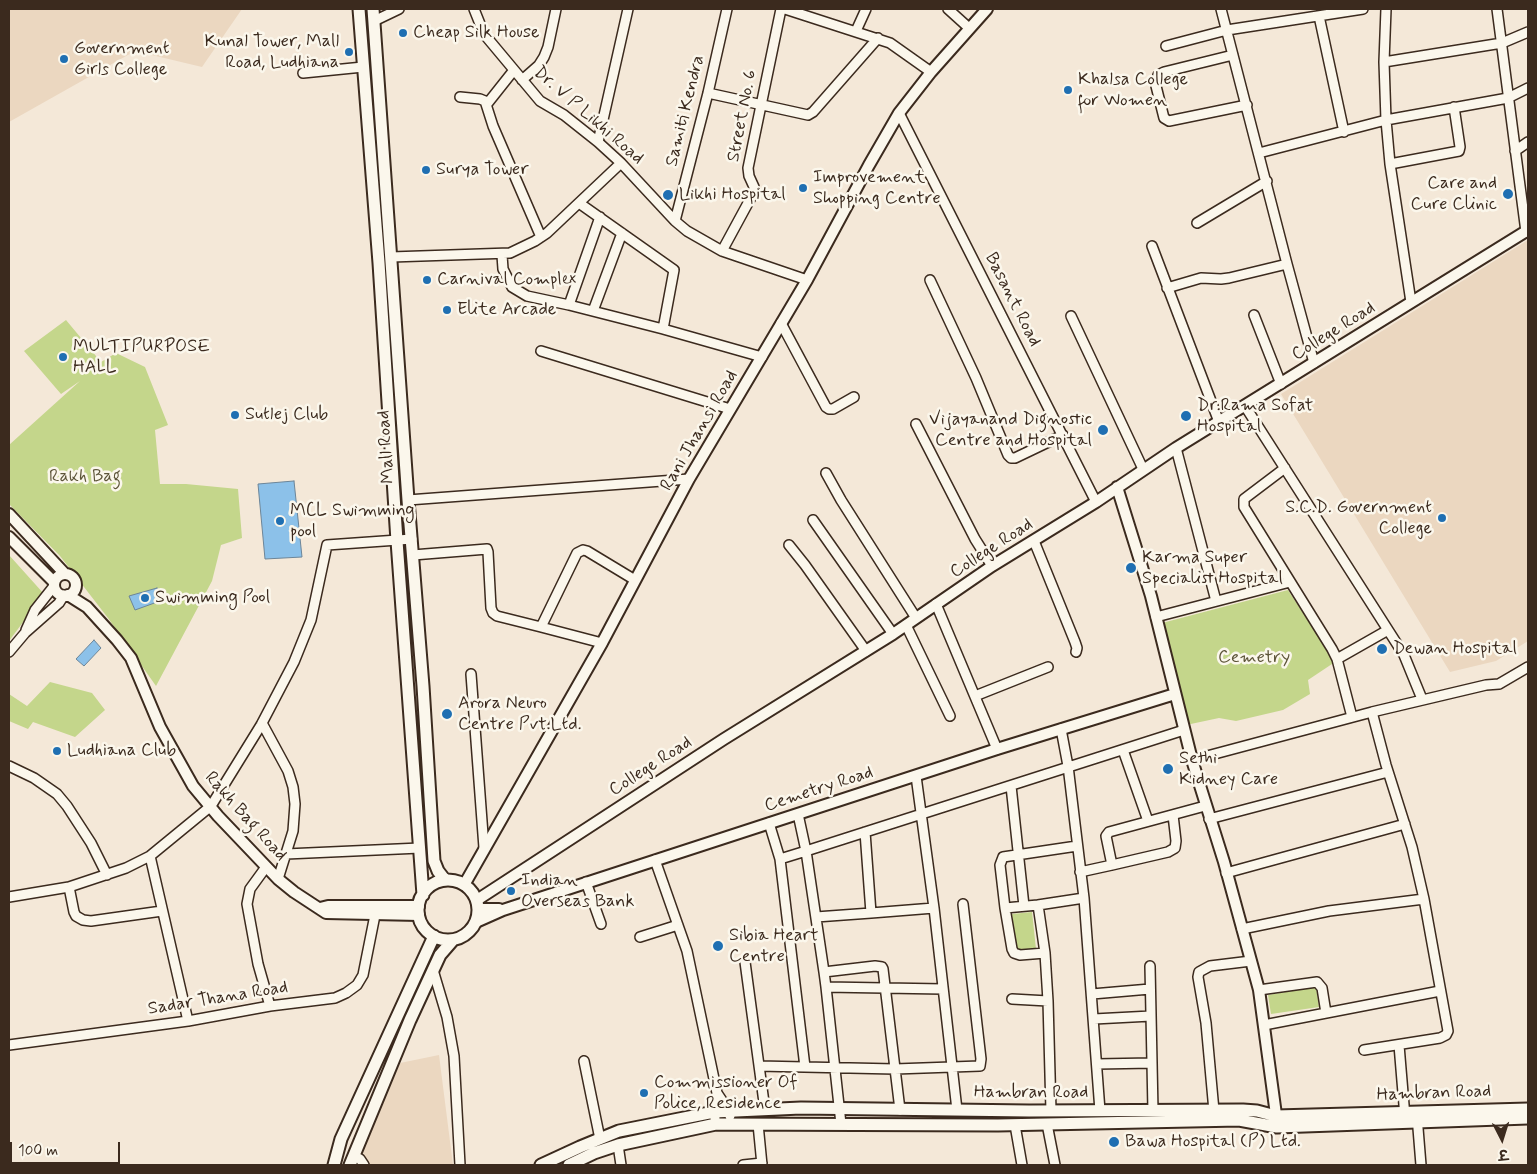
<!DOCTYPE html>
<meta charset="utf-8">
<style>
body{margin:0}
#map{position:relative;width:1537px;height:1174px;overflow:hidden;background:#f4e8d8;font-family:Mynerve,"Playpen Sans Deva",sans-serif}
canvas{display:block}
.frame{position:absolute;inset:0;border:10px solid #3b2a1e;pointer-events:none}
.north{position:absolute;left:1477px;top:1114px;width:50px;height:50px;-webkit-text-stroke:4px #fbf7ec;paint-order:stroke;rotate:175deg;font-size:14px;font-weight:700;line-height:20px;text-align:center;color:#3b2a1e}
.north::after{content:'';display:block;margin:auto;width:18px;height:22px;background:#3b2a1e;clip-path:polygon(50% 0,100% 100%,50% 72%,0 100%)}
.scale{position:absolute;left:10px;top:1142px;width:110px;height:22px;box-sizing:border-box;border:2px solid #3b2a1e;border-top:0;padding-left:6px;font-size:15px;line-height:18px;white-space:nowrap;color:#3b2a1e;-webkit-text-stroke:4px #fbf7ec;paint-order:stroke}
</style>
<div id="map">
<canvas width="1537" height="1174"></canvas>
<div class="frame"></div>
<div class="north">उ</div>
<div class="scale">100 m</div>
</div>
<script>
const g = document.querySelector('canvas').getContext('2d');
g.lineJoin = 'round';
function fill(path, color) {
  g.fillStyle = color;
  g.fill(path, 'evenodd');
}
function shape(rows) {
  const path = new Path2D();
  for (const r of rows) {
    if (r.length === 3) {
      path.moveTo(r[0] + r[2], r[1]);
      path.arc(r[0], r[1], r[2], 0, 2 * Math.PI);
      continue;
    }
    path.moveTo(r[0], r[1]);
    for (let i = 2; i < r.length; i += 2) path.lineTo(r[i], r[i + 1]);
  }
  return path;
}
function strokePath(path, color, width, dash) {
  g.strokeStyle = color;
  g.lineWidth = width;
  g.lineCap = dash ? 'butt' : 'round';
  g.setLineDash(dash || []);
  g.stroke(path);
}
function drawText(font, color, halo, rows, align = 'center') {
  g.font = font + ' Mynerve,sans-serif';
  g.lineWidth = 5;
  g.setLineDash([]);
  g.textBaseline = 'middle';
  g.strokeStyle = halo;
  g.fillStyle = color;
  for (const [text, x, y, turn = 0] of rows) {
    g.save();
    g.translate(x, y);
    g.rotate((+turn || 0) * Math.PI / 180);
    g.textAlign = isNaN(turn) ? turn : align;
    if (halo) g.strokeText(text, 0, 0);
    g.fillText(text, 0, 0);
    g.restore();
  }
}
fill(shape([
 [9,9,242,9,202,67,135,51,9,122],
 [1528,240,1528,641,1496,661,1450,672,1281,394],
 [439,1055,453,1165,359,1165,360,1152,400,1063]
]), '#ebd7c0');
fill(shape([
 [66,320,101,362,116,353,145,367,168,425,155,430,160,484,186,484,238,489,242,538,221,545,212,581,156,686,108,618,60,556,9,504,9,445,80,381,61,394,24,351],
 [9,555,44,594,9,641],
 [1288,590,1335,662,1308,680,1310,694,1283,710,1236,721,1219,718,1186,725,1162,623],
 [50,682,92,693,105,710,75,737,33,722,28,729,9,721,9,694,27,706],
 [1032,912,1036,949,1017,951,1012,914],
 [1316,987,1319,1007,1271,1014,1268,995]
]), '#c4d68b');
const water = shape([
 [294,481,302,557,265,559,258,484,294,481],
 [157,588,160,601,135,610,129,596,157,588],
 [94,640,101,648,84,666,76,659,94,640]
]);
fill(water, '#8cc1e9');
strokePath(water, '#6c8598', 1);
const minor = shape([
 [474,9,484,34,540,101,564,115,598,142,621,163,675,221,687,231,722,251,807,280],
 [785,9,890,43,931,72],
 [948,9,969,28],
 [1221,9,1287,264,1314,363],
 [1386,9,1384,62,1386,120,1390,164,1411,302],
 [1497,9,1526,232],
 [1319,16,1344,132],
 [374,21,399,9],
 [856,31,866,9],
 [1166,46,1227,30,1363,9],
 [1233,55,1164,72,1158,75,1156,86,1164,118,1169,121,1247,105],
 [1384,62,1502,43,1528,32],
 [303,73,363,67],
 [522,80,539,65,544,57,548,47,556,9],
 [708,93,808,115,813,112,878,38],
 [460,97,480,99,485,101,493,126,541,237],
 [487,104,514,70],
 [899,113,1096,502],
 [598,142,628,9],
 [1515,151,1528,142],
 [1259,153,1386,120,1508,98,1528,88],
 [1390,164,1459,151,1460,147,1454,107],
 [579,203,674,270,663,329,762,357],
 [600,217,569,305,663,329],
 [675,221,708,93,727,9],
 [1197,223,1267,181],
 [1152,246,1219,422],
 [722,251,754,192,754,187,749,176,748,168,781,9],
 [502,255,503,269,512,287,527,296,569,305],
 [391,257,510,253,535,241,547,233,621,163],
 [930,280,976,378,1008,455,1011,458,1015,458,1063,435],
 [1167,288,1201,278,1221,279,1229,278,1287,264],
 [593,311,622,233],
 [1254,315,1281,384],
 [1071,316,1143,469],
 [781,323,826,407,829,409,833,409,854,397],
 [541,351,730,409],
 [1245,406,1404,655,1422,699],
 [916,424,975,539,992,566],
 [1176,448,1216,601],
 [1285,468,1244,499,1244,507,1332,649,1337,659,1352,717],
 [826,473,841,500,916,618],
 [408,500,689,479],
 [813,520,893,634],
 [1034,541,1075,642,1077,648,1076,652],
 [789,545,805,565,866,651],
 [413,555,487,549,488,552,491,608,493,613,497,616,541,627],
 [936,604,997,749],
 [1156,617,1290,582],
 [906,625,950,716],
 [26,630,35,610,54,586],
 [602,643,541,627,577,553,583,550,587,551,635,580],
 [9,652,25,633,59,603,64,595],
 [1337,659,1388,630],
 [471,674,484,848],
 [975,696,1048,667],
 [262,723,288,771,293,787,295,804,293,831,278,879],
 [1061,729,1068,766,1084,898,1100,1111],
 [1123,750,1148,821],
 [1192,760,1372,712,1486,685,1499,684,1528,667],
 [9,766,34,778,57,794,67,806,91,843,107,875],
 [916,776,934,908,957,1110],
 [1011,786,1024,906],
 [798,814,806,851,780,859,805,1067],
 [1209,819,1388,772],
 [769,823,780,859],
 [286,854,420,848],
 [150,856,188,1021],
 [655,860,687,951,717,1093,714,1112,715,1118],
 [1112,865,1168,852,1175,848,1176,841,1173,815],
 [266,867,250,889,247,904,258,964,270,1006],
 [1080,872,1112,865,1106,836,1109,832,1205,806],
 [1226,873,1405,824],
 [586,882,601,924],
 [69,887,74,912,76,916,83,920,91,921,162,911],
 [9,897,69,887,126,868,150,856,211,806,261,725,294,662,311,620,327,545,412,539],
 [1038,905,1005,908,1012,949,1014,953,1020,955,1045,953],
 [1005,908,1000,865,1003,857,1077,846],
 [871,913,934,908],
 [816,917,871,913,865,832],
 [1242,929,1329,911,1424,899],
 [640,937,678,925],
 [745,962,765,1110],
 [1150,966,1153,1111],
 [433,970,447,1017,454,1056,460,1165],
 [824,972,826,987,943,989],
 [826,987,841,1124],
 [1259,990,1317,982,1322,988,1326,1013],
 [1092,994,1150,989],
 [1012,999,1048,1001],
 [1094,1019,1151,1016],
 [1264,1025,1440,991],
 [9,1045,188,1021,270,1006,335,998,346,993,357,985,363,975,375,915],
 [1399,1045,1405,1117],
 [1364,1050,1440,1038,1446,1035,1448,1031,1424,899,1412,847,1386,765,1372,712],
 [584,1061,600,1139],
 [1097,1064,1152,1063],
 [759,1066,895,1069,980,1066,981,1059,963,904],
 [717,1093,729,1111,730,1116],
 [900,1110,883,969,882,967,875,966,824,972,806,851,1184,730],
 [1051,1111,1048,1001,1045,953,1038,905,1084,898],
 [1214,1111,1206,1023,1198,977,1199,972,1210,966,1251,961],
 [1417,1116,1421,1165],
 [758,1124,762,1165],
 [1047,1124,1055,1165],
 [1015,1125,1022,1165],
 [618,1145,621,1165],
 [354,1156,360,1159,364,1165],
 [743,1165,762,1163]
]);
const tertiary = shape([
 [1117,487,1151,596,1192,760,1224,862,1259,990,1277,1122],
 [9,514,65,574],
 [9,537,54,582],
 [65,585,11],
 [68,595,87,607,117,640,131,658,160,727,193,786,218,816,278,879,294,892,326,913,419,915],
 [464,885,602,643,689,479,807,280,869,165,899,113,931,72,987,9],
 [477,900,724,739,893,634,992,566,1096,502,1176,448,1528,230],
 [320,908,328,906,419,906],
 [479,909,499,909],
 [476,922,503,910,997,749,1175,694]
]);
const secondary = shape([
 [359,9,379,263,397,541,423,895],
 [373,9,408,500,423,686,434,861,438,871,445,880],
 [448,910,30],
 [334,1165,341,1139,434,936],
 [350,1165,410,1020,440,955,453,940],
 [541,1165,580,1147,619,1131,714,1112,801,1108,1029,1111,1243,1110,1257,1111,1276,1116,1528,1109],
 [569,1165,594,1153,618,1145,716,1124,998,1125,1239,1120,1277,1127,1528,1118]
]);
strokePath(minor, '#3b2a1e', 12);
strokePath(tertiary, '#3b2a1e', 14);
strokePath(secondary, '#3b2a1e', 15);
strokePath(minor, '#fbf7ec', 9);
strokePath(tertiary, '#fbf7ec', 10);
strokePath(secondary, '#fbf7ec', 11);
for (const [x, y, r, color] of [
 [403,33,5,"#1f6fb2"],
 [349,52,5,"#1f6fb2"],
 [64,59,5,"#1f6fb2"],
 [1068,90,5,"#1f6fb2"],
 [426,170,5,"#1f6fb2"],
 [803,188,5,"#1f6fb2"],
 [1508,194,6,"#1f6fb2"],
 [668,195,6,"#1f6fb2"],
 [427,280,5,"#1f6fb2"],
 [447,310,5,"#1f6fb2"],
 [63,357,5,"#1f6fb2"],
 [235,415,5,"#1f6fb2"],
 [1186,416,6,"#1f6fb2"],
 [1103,430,6,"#1f6fb2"],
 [1442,518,5,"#1f6fb2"],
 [280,521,5,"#1f6fb2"],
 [1131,568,6,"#1f6fb2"],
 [145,598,5,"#1f6fb2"],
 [1382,649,6,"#1f6fb2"],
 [447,714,6,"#1f6fb2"],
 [57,751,5,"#1f6fb2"],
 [1168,769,6,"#1f6fb2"],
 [511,891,5,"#1f6fb2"],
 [718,946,6,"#1f6fb2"],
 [644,1093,5,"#1f6fb2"],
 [1114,1142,6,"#1f6fb2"]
]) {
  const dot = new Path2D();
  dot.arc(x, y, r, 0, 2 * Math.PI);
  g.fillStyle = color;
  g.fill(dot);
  strokePath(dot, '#fbf7ec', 2);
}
drawText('18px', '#3b2a1e', '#fbf7ec', [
 ["Cheap Silk House",413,33],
 ["Kunal Tower, Mall",339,42,"right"],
 ["Road, Ludhiana",339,63,"right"],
 ["Government",74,49],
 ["Girls College",74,70],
 ["Khalsa College",1078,80],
 ["for Women",1078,101],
 ["Surya Tower",436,170],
 ["Improvement",813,178],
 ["Shopping Centre",813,199],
 ["Care and",1497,184,"right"],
 ["Cure Clinic",1497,205,"right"],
 ["Likhi Hospital",679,195],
 ["Carnival Complex",437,280],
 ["Elite Arcade",457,310],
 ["MULTIPURPOSE",73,347],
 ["HALL",73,368],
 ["Dr.Rama Sofat",1197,406],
 ["Hospital",1197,427],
 ["Sutlej Club",245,415],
 ["Vijayanand Dignostic",1092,420,"right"],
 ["Centre and Hospital",1092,441,"right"],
 ["S.C.D. Government",1432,508,"right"],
 ["College",1432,529,"right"],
 ["MCL Swimming",290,511],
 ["pool",290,532],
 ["Karma Super",1142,558],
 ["Specialist Hospital",1142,579],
 ["Swimming Pool",155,598],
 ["Dewan Hospital",1393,649],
 ["Arora Neuro",458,704],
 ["Centre Pvt.Ltd.",458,725],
 ["Ludhiana Club",67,751],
 ["Sethi",1179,759],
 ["Kidney Care",1179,780],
 ["Indian",521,881],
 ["Overseas Bank",521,902],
 ["Sibia Heart",729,936],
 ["Centre",729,957],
 ["Commissioner Of",654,1083],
 ["Police, Residence",654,1104],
 ["Bawa Hospital (P) Ltd.",1125,1142]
], 'left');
drawText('18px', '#3b2a1e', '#fbf7ec', [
 ["Samiti Kendra",686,111,-76],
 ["Dr. V P Likhi Road",588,116,41],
 ["Street No. 6",743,116,-79],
 ["Basant Road",1012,300,63],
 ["College Road",1334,332,-32],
 ["Rani Jhansi Road",700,431,-60],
 ["Mall Road",387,447,-94],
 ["College Road",992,549,-33],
 ["College Road",651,767,-33],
 ["Cemetry Road",819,790,-18],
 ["Rakh Bag Road",245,817,48],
 ["Sadar Thana Road",218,999,-9],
 ["Hambran Road",1031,1093],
 ["Hambran Road",1434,1094,-2]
]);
drawText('18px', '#5d5539', '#fbf7ec', [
 ["Rakh Bag",85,477],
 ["Cemetry",1254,658]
]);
</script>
